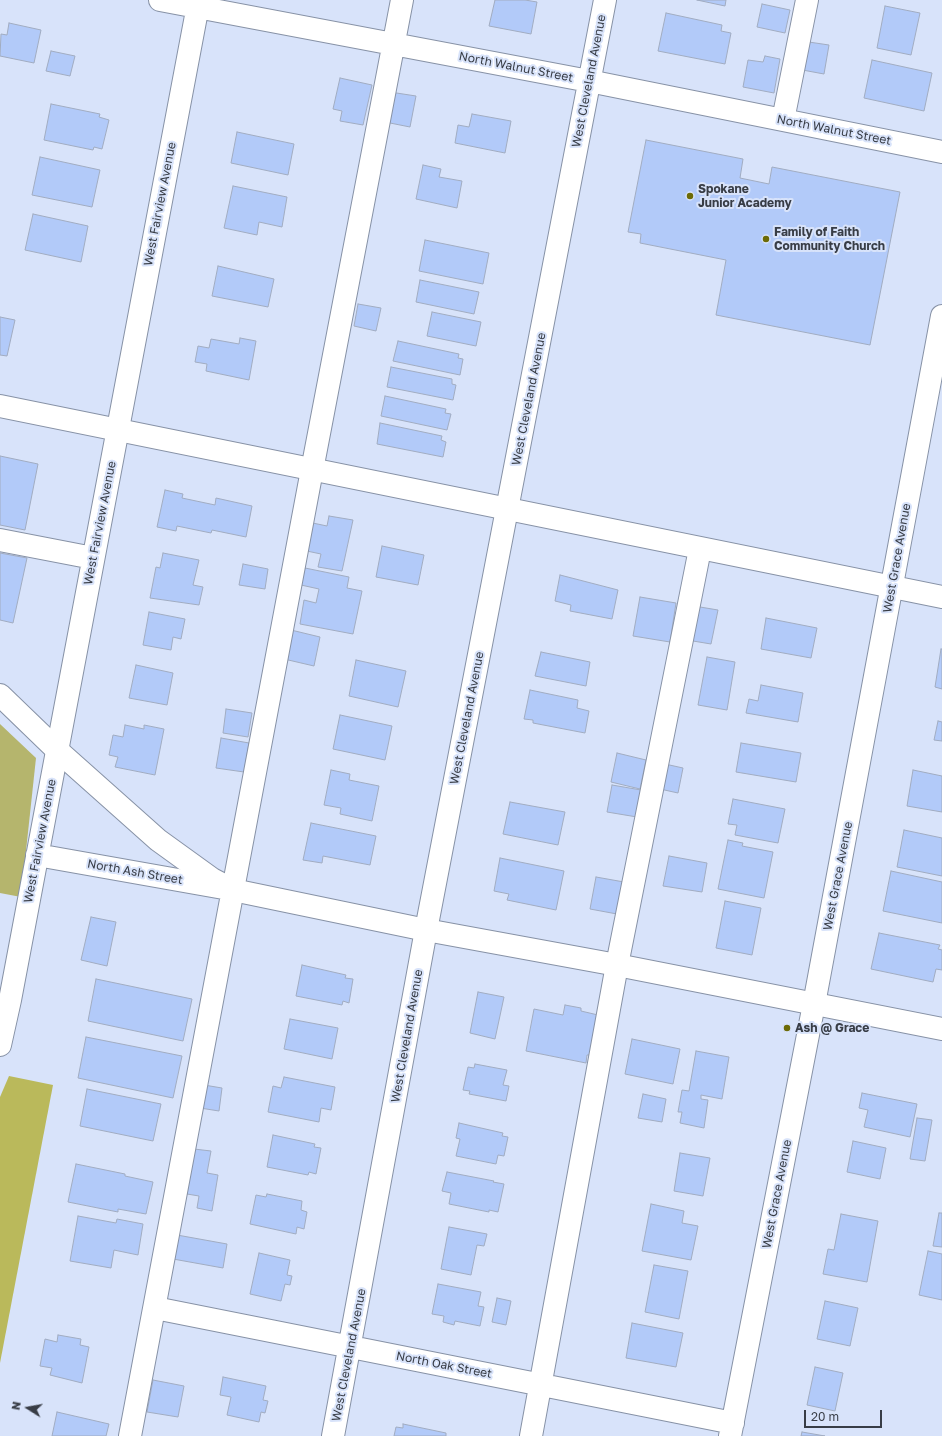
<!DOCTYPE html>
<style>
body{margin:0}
#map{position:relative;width:942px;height:1436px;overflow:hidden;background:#d8e3fa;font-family:"Golos Text",sans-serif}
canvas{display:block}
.north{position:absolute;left:8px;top:1388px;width:40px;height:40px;-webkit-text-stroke:3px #d8e3fa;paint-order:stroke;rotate:281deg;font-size:11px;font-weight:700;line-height:16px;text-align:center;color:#383d46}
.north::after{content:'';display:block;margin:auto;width:14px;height:18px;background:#383d46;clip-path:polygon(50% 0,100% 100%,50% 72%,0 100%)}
.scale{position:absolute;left:804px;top:1410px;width:78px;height:18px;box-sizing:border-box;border:2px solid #383d46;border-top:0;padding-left:5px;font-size:12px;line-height:14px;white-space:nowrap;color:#383d46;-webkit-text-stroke:3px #d8e3fa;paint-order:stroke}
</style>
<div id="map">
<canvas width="942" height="1436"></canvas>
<div class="north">N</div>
<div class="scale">20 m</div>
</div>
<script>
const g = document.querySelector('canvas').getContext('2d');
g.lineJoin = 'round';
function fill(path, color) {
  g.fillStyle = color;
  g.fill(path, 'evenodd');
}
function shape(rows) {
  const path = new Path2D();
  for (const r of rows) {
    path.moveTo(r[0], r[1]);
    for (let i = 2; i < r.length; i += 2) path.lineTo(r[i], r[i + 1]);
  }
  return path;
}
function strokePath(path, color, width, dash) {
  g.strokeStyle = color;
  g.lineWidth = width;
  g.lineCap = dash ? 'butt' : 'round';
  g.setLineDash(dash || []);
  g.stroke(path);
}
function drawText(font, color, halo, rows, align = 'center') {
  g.font = font + ' "Golos Text",sans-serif';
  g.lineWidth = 4;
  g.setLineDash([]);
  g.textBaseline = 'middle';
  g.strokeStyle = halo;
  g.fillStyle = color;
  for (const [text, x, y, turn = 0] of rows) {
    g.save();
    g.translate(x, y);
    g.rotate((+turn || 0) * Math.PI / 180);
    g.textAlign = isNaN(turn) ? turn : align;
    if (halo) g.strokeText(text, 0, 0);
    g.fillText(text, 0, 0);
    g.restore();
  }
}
fill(shape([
 [0,724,36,758,21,897,0,893]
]), '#b5b56d');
fill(shape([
 [9,1076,53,1085,0,1363,0,1097]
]), '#bab95b');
const building = shape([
 [495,0,525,0,537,2,531,34,489,26,495,0],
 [697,0,726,0,725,6,697,0],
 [762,4,790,10,785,33,757,27,762,4],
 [885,6,920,13,911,55,877,48,885,6],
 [666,13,722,25,721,31,731,33,725,64,658,51,666,13],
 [9,23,41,30,34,63,0,56,1,34,7,35,9,23],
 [802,41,829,45,824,74,797,69,802,41],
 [51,51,75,56,70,76,46,71,51,51],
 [765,56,780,59,774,93,743,87,748,60,763,62,765,56],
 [872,60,932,73,924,111,864,98,872,60],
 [340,78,372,85,363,125,340,121,342,111,333,109,340,78],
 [390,92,416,96,410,127,385,122,390,92],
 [51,104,100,114,99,117,109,120,102,149,94,147,93,150,44,140,51,104],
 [472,114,511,121,505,153,455,143,458,125,469,127,472,114],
 [237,132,294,144,288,175,231,163,237,132],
 [646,140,743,159,740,178,769,184,772,167,900,192,870,345,716,315,726,260,640,243,641,234,628,232,646,140],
 [40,157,100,170,92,207,32,195,40,157],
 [423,165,441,169,439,177,462,181,457,208,416,199,423,165],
 [233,186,287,197,282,227,259,222,257,235,224,228,233,186],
 [33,214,88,226,81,262,25,250,33,214],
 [425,240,489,253,483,284,419,271,425,240],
 [218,266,274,279,268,307,212,296,218,266],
 [420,280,479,292,474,314,416,302,420,280],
 [358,304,381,308,376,331,354,326,358,304],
 [432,312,481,322,476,346,427,336,432,312],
 [0,317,15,320,7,356,0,355,0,317],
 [240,338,256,341,249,380,206,371,207,364,195,362,198,346,209,348,211,339,239,344,240,338],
 [398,341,459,354,458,358,463,359,460,375,393,361,398,341],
 [391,367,452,379,452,384,456,385,453,400,387,387,391,367],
 [385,396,446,409,445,413,451,414,447,430,381,416,385,396],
 [380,423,442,436,441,440,446,442,443,457,377,444,380,423],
 [0,456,38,464,25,530,0,525,0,456],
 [165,490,183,494,182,498,215,505,216,498,252,506,246,537,212,530,211,533,177,526,176,531,157,527,165,490],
 [329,516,353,520,342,571,318,567,321,554,302,550,308,522,327,526,329,516],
 [382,546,424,555,418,585,376,577,382,546],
 [0,553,27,558,13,623,0,620,0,553],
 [163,553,199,560,193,585,203,587,199,605,150,598,156,567,160,568,163,553],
 [243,564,268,569,265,589,239,585,243,564],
 [305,568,349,577,347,588,362,591,353,634,300,624,304,600,316,603,319,589,301,585,305,568],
 [560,575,618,590,612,619,570,611,571,605,555,601,560,575],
 [640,597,676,603,670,642,633,636,640,597],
 [694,606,718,610,711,644,687,640,694,606],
 [149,612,185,619,181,639,173,637,171,650,143,645,149,612],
 [766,618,817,628,811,658,761,649,766,618],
 [291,630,320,637,314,666,284,659,291,630],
 [941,649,942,649,942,689,935,687,941,649],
 [541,652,590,662,586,686,535,676,541,652],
 [707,657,735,662,727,710,698,705,707,657],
 [356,660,406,671,398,707,349,696,356,660],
 [136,665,173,673,167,705,129,698,136,665],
 [761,685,803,693,798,722,746,713,749,699,758,701,761,685],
 [530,690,578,700,577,708,589,711,585,733,533,723,533,720,524,719,530,690],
 [226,709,252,713,248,737,223,733,226,709],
 [340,715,392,726,385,760,333,749,340,715],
 [938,721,942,722,942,741,934,740,938,721],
 [125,725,144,729,144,725,164,729,155,775,115,767,118,757,109,755,113,735,123,737,125,725],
 [221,738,249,743,244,772,216,768,221,738],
 [741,743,801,753,796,782,736,772,741,743],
 [617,753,646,760,640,789,611,782,617,753],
 [665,764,683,768,678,793,660,789,665,764],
 [331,770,350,774,349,780,379,786,372,821,340,814,341,808,324,805,331,770],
 [913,770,942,776,942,812,907,806,913,770],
 [612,785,641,790,637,817,607,812,612,785],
 [733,799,785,809,778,843,735,835,737,825,728,824,733,799],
 [510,802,565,812,558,845,503,834,510,802],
 [311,823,376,836,370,865,323,856,322,863,303,860,311,823],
 [904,830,942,838,942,876,897,867,904,830],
 [728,840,743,843,742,846,773,852,764,898,718,889,728,840],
 [669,856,707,863,702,892,663,886,669,856],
 [500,858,564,871,556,910,507,900,509,894,494,891,500,858],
 [891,871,942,882,942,923,883,911,891,871],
 [596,877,624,882,617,914,590,909,596,877],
 [725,901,761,908,752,955,716,948,725,901],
 [91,917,116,922,107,966,81,960,91,917],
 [879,933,940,945,938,949,942,950,942,970,936,969,933,982,871,969,879,933],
 [302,965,346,975,345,978,353,979,349,1003,343,1001,342,1005,296,996,302,965],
 [96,979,192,999,183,1041,88,1021,96,979],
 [478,992,504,997,495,1039,470,1033,478,992],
 [565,1005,581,1008,581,1011,598,1015,590,1055,587,1055,586,1063,526,1051,534,1009,563,1015,565,1005],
 [290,1019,338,1028,332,1059,284,1049,290,1019],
 [86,1037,182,1056,173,1098,78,1078,86,1037],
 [632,1039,680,1049,673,1084,625,1074,632,1039],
 [696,1051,729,1057,722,1099,701,1095,701,1099,708,1100,704,1128,680,1123,682,1112,678,1112,682,1090,689,1091,696,1051],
 [475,1064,507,1070,503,1085,509,1086,506,1101,469,1094,470,1091,463,1090,468,1067,474,1068,475,1064],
 [284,1077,335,1087,331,1110,321,1108,319,1122,268,1112,273,1086,281,1088,284,1077],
 [204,1085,222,1088,219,1111,200,1108,204,1085],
 [87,1089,161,1104,153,1141,80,1126,87,1089],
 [862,1093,917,1104,910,1137,864,1127,868,1110,859,1108,862,1093],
 [643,1094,666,1099,662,1122,638,1118,643,1094],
 [917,1118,932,1120,925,1161,910,1159,917,1118],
 [459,1123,503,1133,502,1136,508,1137,504,1156,498,1155,496,1164,456,1156,460,1139,456,1138,459,1123],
 [273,1135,315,1144,314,1147,321,1148,316,1174,309,1172,308,1175,267,1167,273,1135],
 [853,1141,886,1148,880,1179,847,1172,853,1141],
 [194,1149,211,1151,207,1173,218,1175,212,1211,197,1208,199,1196,187,1194,194,1149],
 [680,1153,710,1158,703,1196,674,1191,680,1153],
 [76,1164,125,1174,125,1176,153,1182,146,1214,118,1209,118,1212,68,1202,76,1164],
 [447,1172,494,1181,493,1182,504,1184,498,1212,489,1210,489,1212,449,1204,451,1193,442,1191,447,1172],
 [267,1194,302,1201,301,1210,307,1212,304,1229,297,1227,296,1234,250,1224,256,1195,266,1197,267,1194],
 [651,1204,684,1211,682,1223,698,1226,691,1260,642,1251,651,1204],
 [939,1213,942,1213,942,1247,933,1246,939,1213],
 [841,1214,878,1221,867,1282,823,1274,828,1249,834,1250,841,1214],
 [78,1216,116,1223,117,1219,143,1224,138,1255,114,1250,111,1268,70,1261,78,1216],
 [449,1227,487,1234,484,1246,477,1245,471,1275,441,1269,449,1227],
 [177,1235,227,1244,223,1268,173,1259,177,1235],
 [928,1251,942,1254,942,1300,919,1295,928,1251],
 [259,1253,290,1260,287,1275,292,1276,290,1285,285,1284,281,1301,250,1294,259,1253],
 [654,1265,688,1271,679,1319,645,1312,654,1265],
 [438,1284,481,1292,478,1306,484,1307,480,1326,455,1321,454,1325,443,1322,444,1316,432,1314,438,1284],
 [497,1298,511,1301,506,1325,492,1322,497,1298],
 [825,1301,858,1308,850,1346,817,1339,825,1301],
 [632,1323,683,1333,676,1367,626,1358,632,1323],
 [58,1335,81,1339,80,1345,89,1347,82,1383,50,1375,52,1368,40,1366,45,1339,57,1342,58,1335],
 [815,1367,843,1373,835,1411,807,1405,815,1367],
 [223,1377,266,1386,263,1400,268,1401,265,1413,261,1412,259,1422,227,1415,231,1397,220,1395,223,1377],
 [153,1380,184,1386,178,1417,147,1412,153,1380],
 [57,1412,109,1424,106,1436,52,1436,57,1412],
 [403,1424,446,1433,446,1436,394,1436,396,1427,403,1428,403,1424],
 [802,1432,825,1436,801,1436,802,1432]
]);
fill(building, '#b2caf9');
strokePath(building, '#a1acc1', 1);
const minor = shape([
 [160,0,589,81,942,152],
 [783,120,807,0],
 [0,540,93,558],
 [37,855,229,889],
 [0,1045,10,1000,199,0],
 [155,1308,733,1423],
 [130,1436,312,470,402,0],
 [333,1436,426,930,605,0],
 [531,1436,617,965,700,549],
 [730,1436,814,1004,942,316]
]);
const major = shape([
 [0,406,942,597],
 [0,695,57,750,158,840,212,879,233,890,426,930,617,965,942,1029]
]);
strokePath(minor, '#8792a6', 24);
strokePath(major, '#8792a6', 24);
strokePath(minor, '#fff', 22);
strokePath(major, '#fff', 22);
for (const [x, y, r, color] of [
 [690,196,4,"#6c6a06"],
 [766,239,4,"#6c6a06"],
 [787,1028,4,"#6c6a06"]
]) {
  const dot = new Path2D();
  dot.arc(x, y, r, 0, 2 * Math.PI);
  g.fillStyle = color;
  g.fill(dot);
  strokePath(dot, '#d8e3fa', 1.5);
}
drawText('12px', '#383d46', '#d8e3fa', [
 ["North Walnut Street",516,67,11],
 ["West Cleveland Avenue",589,81,-79],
 ["North Walnut Street",834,130,11],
 ["West Fairview Avenue",160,204,-79],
 ["West Cleveland Avenue",529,399,-79],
 ["West Fairview Avenue",100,523,-79],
 ["West Grace Avenue",897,558,-80],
 ["West Cleveland Avenue",467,718,-79],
 ["West Fairview Avenue",40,841,-79],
 ["North Ash Street",135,872,10],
 ["West Grace Avenue",838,876,-79],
 ["West Cleveland Avenue",407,1036,-80],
 ["West Grace Avenue",777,1194,-79],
 ["West Cleveland Avenue",349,1355,-79],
 ["North Oak Street",444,1365,11]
]);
drawText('bold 12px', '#383d46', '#d8e3fa', [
 ["Spokane",698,189],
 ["Junior Academy",698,203],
 ["Family of Faith",774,232],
 ["Community Church",774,246],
 ["Ash @ Grace",795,1028]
], 'left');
</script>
